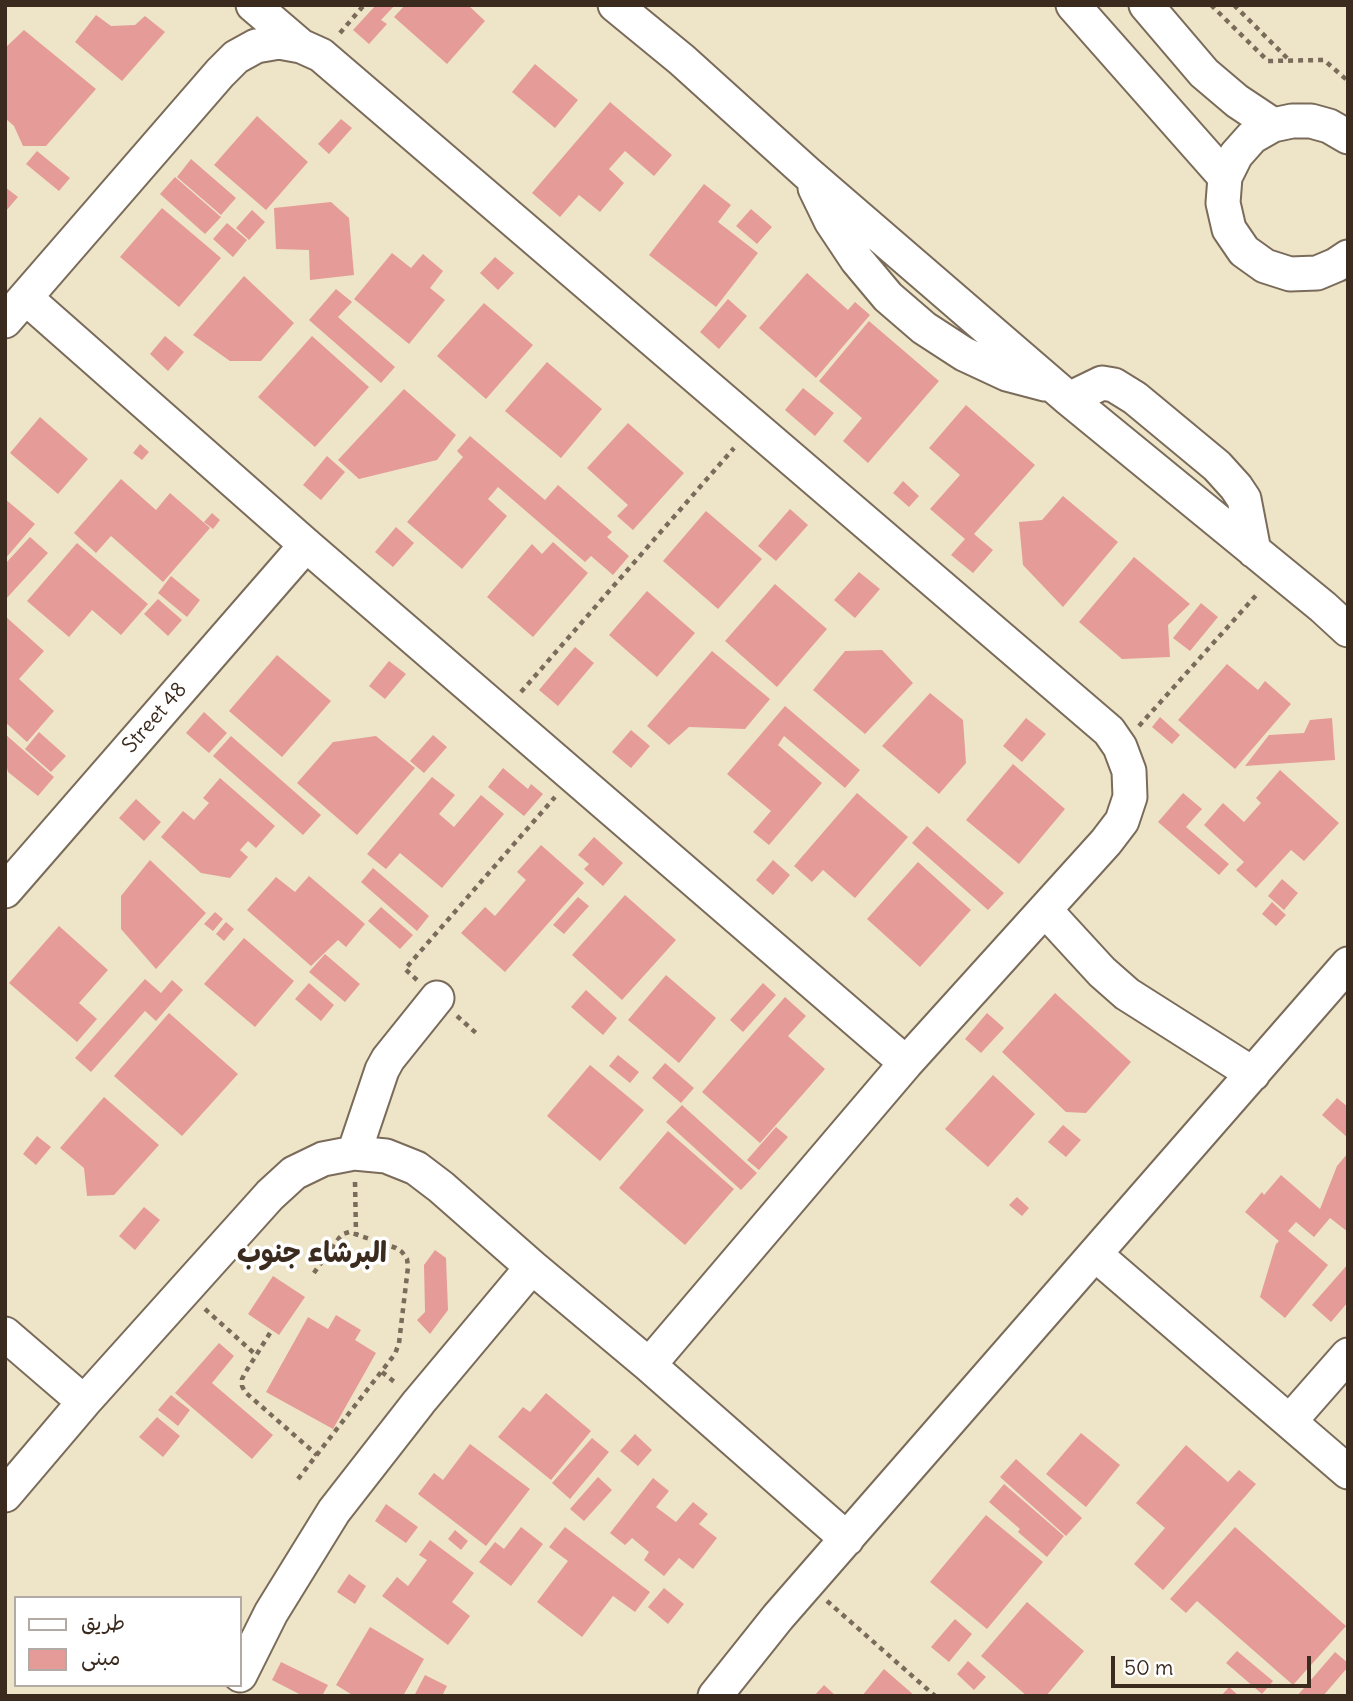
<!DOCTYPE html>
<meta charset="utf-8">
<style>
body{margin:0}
#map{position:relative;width:1353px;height:1701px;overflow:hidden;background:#eee5c8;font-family:Delius,"Playpen Sans Arabic",sans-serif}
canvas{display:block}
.frame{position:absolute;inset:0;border:7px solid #3b2a1e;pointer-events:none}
.legend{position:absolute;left:14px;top:1596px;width:228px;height:91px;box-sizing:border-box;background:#fff;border:2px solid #b1aaa5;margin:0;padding:9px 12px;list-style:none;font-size:21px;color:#3b2a1e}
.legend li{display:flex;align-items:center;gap:14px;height:35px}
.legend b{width:35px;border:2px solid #b1aaa5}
.scale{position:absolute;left:1111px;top:1656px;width:200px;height:32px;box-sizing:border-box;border:4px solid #3b2a1e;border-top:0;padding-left:9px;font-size:21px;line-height:24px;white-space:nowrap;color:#3b2a1e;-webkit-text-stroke:5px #fff;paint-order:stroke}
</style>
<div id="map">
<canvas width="1353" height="1701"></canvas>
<div class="frame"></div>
<ul class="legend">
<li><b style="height:9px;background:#fff"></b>طريق</li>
<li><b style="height:19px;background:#e59b97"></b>مبنى</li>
</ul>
<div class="scale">50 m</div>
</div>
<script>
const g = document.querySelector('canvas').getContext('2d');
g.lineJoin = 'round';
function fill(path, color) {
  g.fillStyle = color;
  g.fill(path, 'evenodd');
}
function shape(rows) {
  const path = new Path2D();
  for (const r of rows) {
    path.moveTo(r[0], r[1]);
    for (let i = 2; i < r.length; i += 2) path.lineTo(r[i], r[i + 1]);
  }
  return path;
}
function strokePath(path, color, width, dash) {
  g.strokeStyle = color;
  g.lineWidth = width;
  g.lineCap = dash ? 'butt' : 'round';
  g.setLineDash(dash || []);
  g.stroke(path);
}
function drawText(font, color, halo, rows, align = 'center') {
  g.font = font + ' Delius,"Playpen Sans Arabic",sans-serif';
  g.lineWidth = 7;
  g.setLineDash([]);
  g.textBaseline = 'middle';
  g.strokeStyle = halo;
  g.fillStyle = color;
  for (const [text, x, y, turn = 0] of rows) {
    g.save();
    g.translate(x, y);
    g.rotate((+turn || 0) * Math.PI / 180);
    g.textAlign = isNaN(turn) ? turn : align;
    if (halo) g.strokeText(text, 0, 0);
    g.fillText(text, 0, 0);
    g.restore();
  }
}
fill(shape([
 [376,5,395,5,381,20,387,24,369,44,353,30],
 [405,5,468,5,485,21,447,64,394,17],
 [96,15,111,26,135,25,145,16,165,32,122,81,75,42],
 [24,30,96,89,46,146,23,146,14,126,5,118,5,48],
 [535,64,578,100,555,128,512,92],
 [610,102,672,155,654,176,625,151,609,169,624,183,600,212,579,195,560,217,532,193],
 [257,116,308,162,266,210,214,165],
 [341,119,352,128,329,154,318,144],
 [37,151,70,178,59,191,26,164],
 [191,159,236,198,221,215,177,177],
 [175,177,221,217,205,234,160,194],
 [704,184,731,205,718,222,758,253,716,307,649,255],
 [5,187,18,197,5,212],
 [331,202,349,218,354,275,310,280,309,250,276,249,274,208],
 [162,208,221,258,179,307,120,257],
 [751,209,772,227,757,244,736,226],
 [252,210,265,222,249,240,236,228],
 [227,223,247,240,233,257,213,239],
 [392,253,411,268,423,254,443,271,430,288,445,300,409,344,354,299],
 [495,257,514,273,498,290,480,273],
 [807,273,848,310,855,302,870,315,816,378,759,328],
 [244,276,294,323,261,361,230,361,193,335],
 [336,289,352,302,338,317,395,367,381,383,309,320],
 [728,299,747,316,719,349,700,332],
 [484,303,533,345,486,399,437,356],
 [869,321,939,381,868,463,843,441,862,418,819,381],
 [165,336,184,352,168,371,150,354],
 [312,336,369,387,315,447,258,397],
 [547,362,602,409,561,458,505,411],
 [803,388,834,413,815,436,785,410],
 [404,389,456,435,437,460,359,479,338,460],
 [966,405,1035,465,974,534,993,550,973,573,951,555,965,539,930,509,960,475,929,448],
 [40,417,88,459,58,494,10,453],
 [628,423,684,473,633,530,617,516,628,505,587,468],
 [470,436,545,500,558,485,612,532,607,537,629,556,613,575,591,556,585,562,498,487,488,499,507,516,462,569,407,522,463,457,457,451],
 [140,444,149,452,142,460,133,453],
 [327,456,345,472,321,500,303,485],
 [121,479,156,510,170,493,210,528,163,582,111,536,96,553,74,533],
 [903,481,919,496,909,507,893,493],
 [1063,496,1118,542,1063,607,1023,565,1019,522,1042,520],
 [5,499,35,524,5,559],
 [790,509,808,525,776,561,758,546],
 [706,511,762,559,718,609,663,561],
 [212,513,220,520,213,529,204,522],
 [396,527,414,543,393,567,375,552],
 [30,537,48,553,5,600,5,564],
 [553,542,588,573,533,637,487,597,532,544,542,554],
 [77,543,148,604,121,635,92,610,69,637,27,601],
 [1134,557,1190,604,1168,625,1170,657,1122,659,1079,622],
 [859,572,880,589,855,618,834,600],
 [171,576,200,600,187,617,158,593],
 [775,584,827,629,777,687,725,641],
 [647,591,695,633,657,677,609,635],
 [158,599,182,620,168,636,144,614],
 [1201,603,1218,617,1190,651,1173,638],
 [5,616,44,651,19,679,54,711,27,742,5,722],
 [575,647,594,663,558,706,539,690],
 [882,650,913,683,865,734,813,690,845,651],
 [712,651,770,699,745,729,689,727,669,745,647,726],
 [277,655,331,701,282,757,229,711],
 [389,661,406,674,385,699,369,686],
 [1227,664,1258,690,1265,681,1291,704,1235,769,1178,720],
 [930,693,963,720,966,763,939,794,882,746],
 [785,706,860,770,845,788,784,736,778,745,822,783,769,845,753,832,771,811,727,774],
 [204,712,227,733,209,753,186,733],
 [1160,717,1180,735,1172,744,1152,727],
 [1026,718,1046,734,1022,762,1003,746],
 [1332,718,1335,760,1245,766,1269,735,1304,733,1310,720],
 [631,730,650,746,631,768,612,752],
 [39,732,66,756,51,772,25,749],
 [5,734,54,777,38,796,8,772,5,760],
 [433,735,447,747,424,773,410,761],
 [231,736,321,815,303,835,213,756],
 [376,736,415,768,357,835,297,783,333,742],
 [1013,764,1065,809,1019,864,966,820],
 [503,768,528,789,531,784,543,794,524,816,488,787],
 [1280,770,1339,823,1304,861,1291,850,1256,888,1236,870,1244,862,1204,825,1223,803,1244,822,1261,803,1256,798],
 [432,777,455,795,439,814,454,827,481,795,504,814,442,888,400,853,386,869,367,854],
 [220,778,275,826,256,848,248,841,240,850,248,857,230,878,201,873,161,837,183,811,194,820,209,803,203,798],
 [857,793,908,837,855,898,823,870,812,882,794,866],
 [1183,793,1202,809,1186,827,1229,864,1219,875,1158,822],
 [136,799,161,822,144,841,119,818],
 [927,826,1004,893,988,910,912,843],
 [594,837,623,863,603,886,584,869,589,864,578,855],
 [541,845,584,883,505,972,461,933,485,907,495,916,526,880,517,872],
 [150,860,206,913,156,969,121,929,121,896],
 [773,860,790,875,773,895,756,880],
 [918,862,971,910,920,967,867,919],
 [373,868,429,916,417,931,361,882],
 [309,876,365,924,346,947,338,940,311,966,247,910,276,877,295,892],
 [1282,879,1298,893,1284,910,1268,896],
 [625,895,676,940,622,1000,572,955],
 [578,897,589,906,564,934,553,925],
 [1272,902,1286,915,1276,926,1262,914],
 [381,907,413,935,400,949,368,921],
 [215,912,223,919,213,931,204,924],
 [226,922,234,929,224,941,216,934],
 [59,926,108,970,79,1003,97,1019,77,1042,9,983],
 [244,938,294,981,255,1027,204,984],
 [325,954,360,984,345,1002,309,972],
 [666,975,716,1018,679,1063,628,1020],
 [145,979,161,993,172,980,183,990,156,1021,145,1011,91,1072,75,1058],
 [309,983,334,1005,321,1021,295,999],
 [763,983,776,995,743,1032,730,1020],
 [586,990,617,1018,603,1035,571,1007],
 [1055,993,1131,1062,1086,1113,1066,1112,1002,1052],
 [785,997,806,1016,788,1036,825,1069,760,1143,702,1092],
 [169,1013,238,1074,182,1136,114,1076],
 [987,1013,1004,1028,981,1053,965,1039],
 [618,1055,639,1072,630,1083,609,1066],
 [665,1063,694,1088,681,1103,652,1078],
 [590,1065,644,1110,600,1161,547,1116],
 [993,1075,1035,1114,988,1167,945,1129],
 [104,1097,159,1145,114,1195,87,1196,84,1168,60,1148],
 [1337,1098,1348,1107,1348,1138,1322,1115],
 [682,1105,757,1173,741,1190,666,1122],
 [1063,1125,1081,1140,1066,1157,1048,1142],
 [776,1127,788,1137,759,1170,747,1160],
 [668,1131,734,1189,685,1245,619,1188],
 [37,1136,51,1147,36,1165,23,1154],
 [1348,1153,1348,1232,1330,1218,1314,1237,1296,1222,1288,1231,1328,1265,1285,1318,1260,1297,1276,1244,1279,1241,1245,1212,1262,1192,1264,1195,1281,1175,1320,1209,1337,1166],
 [1017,1197,1029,1208,1022,1216,1009,1205],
 [144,1207,160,1220,135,1250,119,1236],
 [435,1250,446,1258,448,1310,430,1334,417,1320,425,1312,424,1265],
 [1348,1264,1348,1302,1331,1322,1312,1305],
 [273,1276,305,1297,279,1335,248,1314],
 [336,1315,361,1330,355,1340,376,1353,333,1429,266,1392,308,1317,328,1329],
 [219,1343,234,1356,212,1383,273,1435,252,1459,175,1393],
 [546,1393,591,1431,551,1480,498,1437,523,1407,530,1412],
 [171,1395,190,1410,178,1426,158,1410],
 [157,1417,180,1436,163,1457,139,1437],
 [1081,1433,1120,1465,1086,1507,1046,1474],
 [635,1434,652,1450,638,1466,620,1451],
 [592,1438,609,1452,570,1499,552,1483],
 [470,1444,530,1489,486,1546,418,1494,434,1473,443,1480],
 [1186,1445,1228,1482,1239,1470,1256,1484,1163,1590,1134,1564,1165,1528,1136,1503],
 [1016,1459,1082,1518,1066,1536,1000,1477],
 [598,1477,612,1490,584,1521,570,1509],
 [653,1478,669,1491,656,1507,676,1522,693,1502,708,1514,699,1524,717,1538,693,1569,679,1558,664,1576,644,1560,649,1552,632,1538,625,1545,610,1533],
 [1004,1484,1064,1536,1047,1557,1018,1532,1020,1529,989,1502],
 [386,1504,418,1527,406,1543,375,1521],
 [986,1515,1043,1562,987,1629,930,1582],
 [521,1527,543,1544,511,1586,479,1562,495,1542,504,1549],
 [565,1527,650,1592,635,1612,613,1596,582,1637,537,1602,568,1561,549,1547],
 [1235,1527,1346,1626,1293,1685,1197,1601,1186,1613,1170,1599],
 [455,1530,468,1541,461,1550,448,1539],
 [430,1540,474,1573,452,1602,470,1616,448,1645,382,1596,397,1577,408,1586,427,1560,419,1555],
 [349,1574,366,1586,355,1604,337,1592],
 [664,1588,684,1604,668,1624,648,1607],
 [1027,1602,1084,1651,1046,1696,1027,1696,981,1656],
 [955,1619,972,1634,949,1662,931,1647],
 [370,1627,424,1659,403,1696,354,1696,336,1685],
 [1237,1651,1273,1681,1262,1694,1226,1663],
 [1335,1652,1348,1663,1348,1667,1323,1696,1297,1696],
 [968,1661,986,1677,974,1690,957,1674],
 [281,1662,328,1685,322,1696,303,1696,272,1680],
 [884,1669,915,1696,862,1696],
 [425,1675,447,1686,442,1696,414,1696],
 [824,1685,836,1696,814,1696],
 [1229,1687,1239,1696,1221,1696]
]), '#e59b97');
const minor = shape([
 [253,5,301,46],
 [615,5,682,60,807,173,1069,399,1323,607,1348,630],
 [1073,5,1225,177],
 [1146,5,1204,73,1237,101,1273,125],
 [1348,137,1329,126,1311,121,1292,121,1273,125,1252,137,1236,155,1225,177,1223,203,1229,229,1244,251,1265,266,1290,274,1317,273,1336,265,1348,257],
 [815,188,831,221,857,260,888,297,924,328,964,354,1007,374,1045,384],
 [26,298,306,545,906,1063],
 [5,321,220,73,236,57,256,46,279,42,301,46,321,55,1109,731,1120,747,1129,771,1130,797,1122,821,1106,842,906,1063,649,1365],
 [1069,399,1102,383,1114,385,1135,398,1217,466,1236,487,1244,499,1254,551],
 [5,891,306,545],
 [1045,910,1102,972,1127,994,1253,1074],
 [354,1153,382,1070,388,1059,437,998],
 [1096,1255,1348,1472],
 [5,1334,84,1402],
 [1290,1421,1348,1355],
 [5,1495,84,1402,270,1195,294,1173,323,1159,354,1153,386,1156,416,1168,441,1187,532,1267,649,1365,847,1539],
 [240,1675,271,1613,334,1511,419,1402,532,1267],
 [715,1696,778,1617,1348,964]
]);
strokePath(minor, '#7a6b5a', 37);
strokePath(shape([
 [1211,5,1268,61,1324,60,1348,81],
 [1234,5,1289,60],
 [340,33,364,5],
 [521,692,734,448],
 [1139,726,1259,592],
 [417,980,405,969,555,797],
 [457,1016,476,1033],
 [355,1182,356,1234],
 [205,1309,256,1355],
 [270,1333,245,1373,242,1379,242,1386,245,1392,317,1455],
 [382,1372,397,1384],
 [298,1479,395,1354,399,1343,408,1267,407,1259,402,1252,396,1248,349,1232,343,1234,339,1238,311,1277],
 [827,1601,935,1696]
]), '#7a6b5a', 4.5, [5, 5]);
strokePath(minor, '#fff', 33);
drawText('21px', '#3b2a1e', '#fff', [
 ["Street 48",155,718,-49]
]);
drawText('bold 28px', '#3b2a1e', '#fff', [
 ["البرشاء جنوب",312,1254]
]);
</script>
